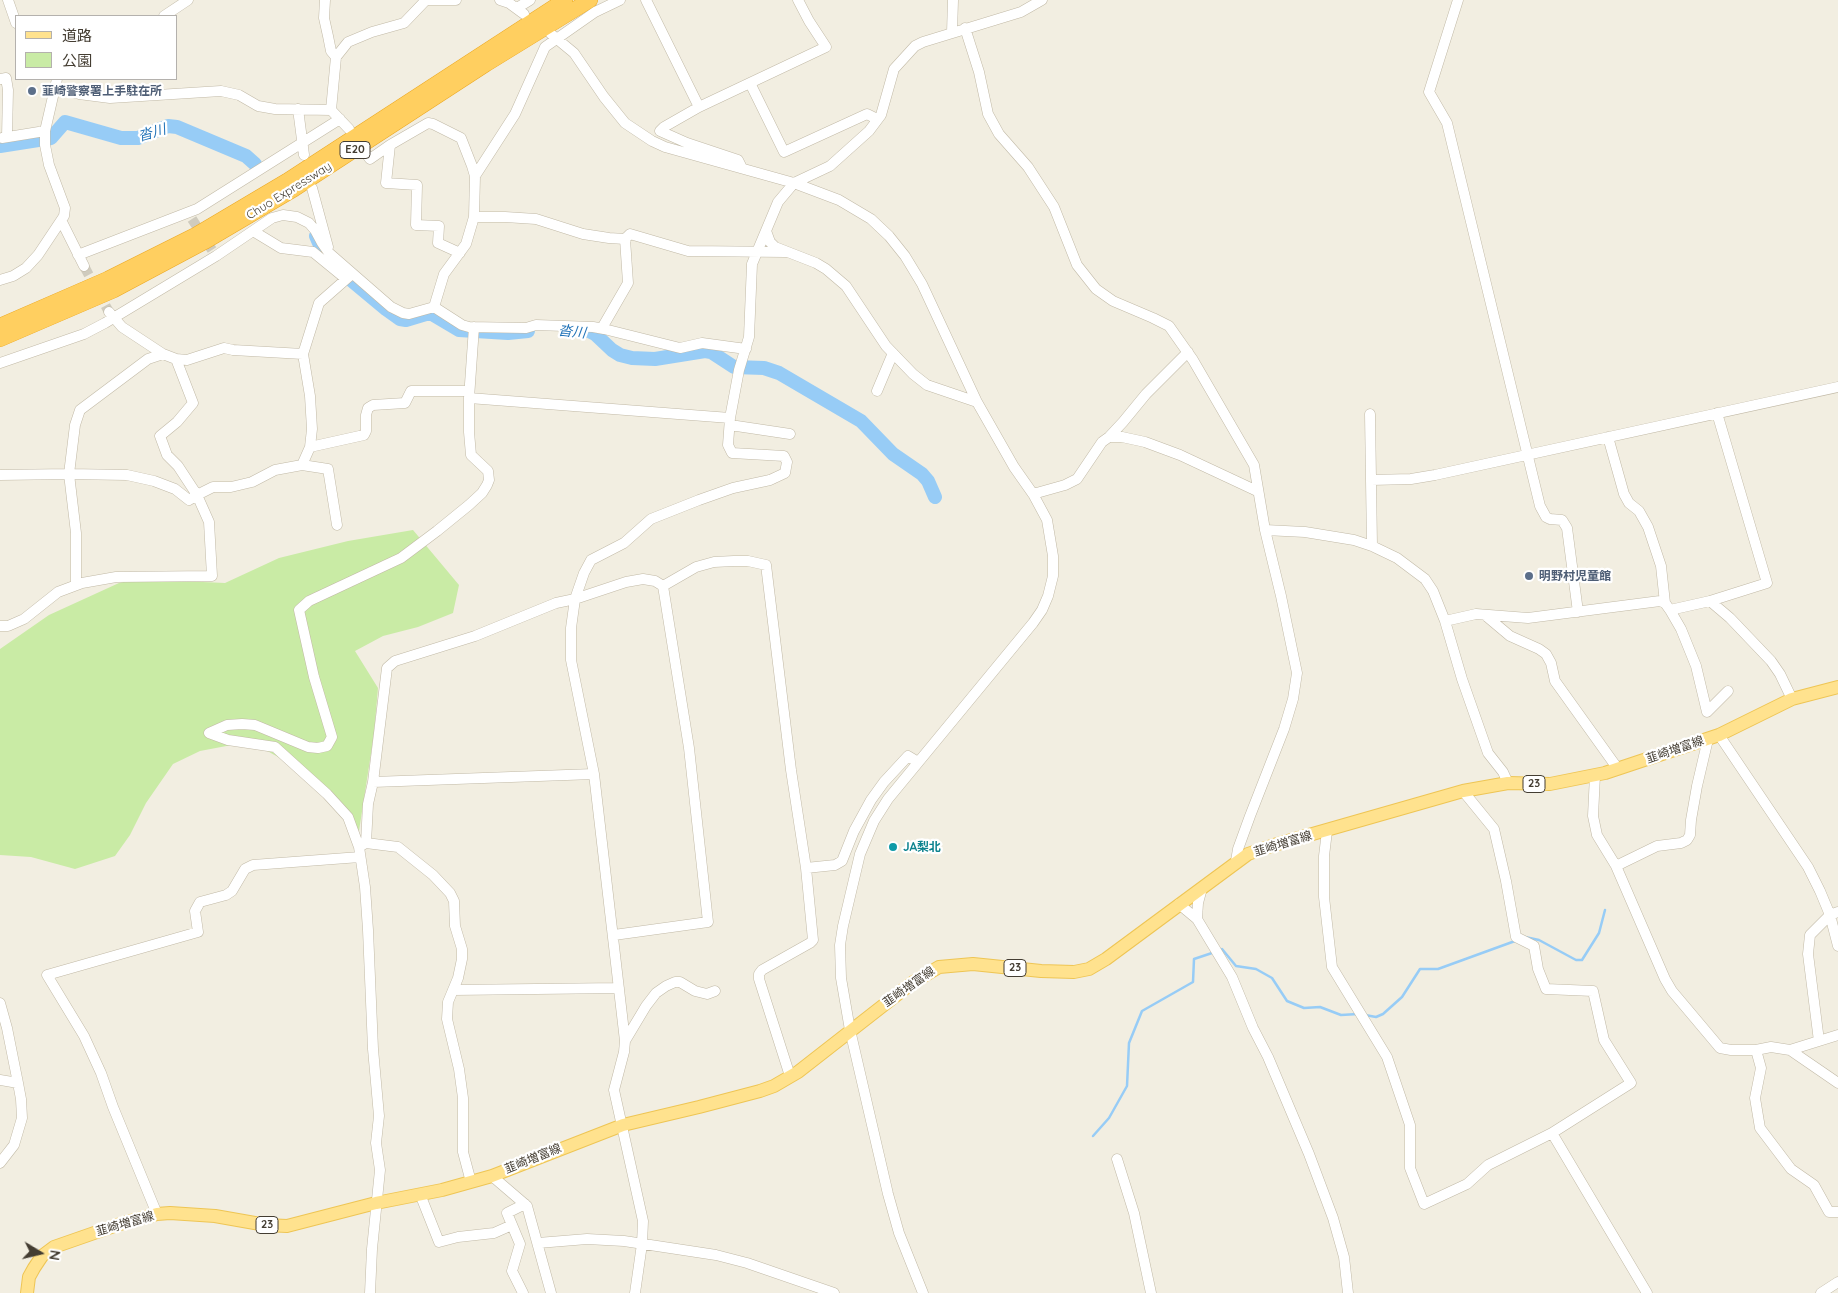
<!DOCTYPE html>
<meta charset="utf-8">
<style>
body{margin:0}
#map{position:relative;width:1838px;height:1293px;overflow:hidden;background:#f2eee1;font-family:Quicksand,"Noto Sans JP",sans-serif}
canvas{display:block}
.legend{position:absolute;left:15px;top:15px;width:162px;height:65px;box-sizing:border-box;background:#fff;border:1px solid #b4b1ad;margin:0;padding:6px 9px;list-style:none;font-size:15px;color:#443d32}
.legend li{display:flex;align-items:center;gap:10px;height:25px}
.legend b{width:25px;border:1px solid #b4b1ad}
.north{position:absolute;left:15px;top:1228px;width:50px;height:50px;-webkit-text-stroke:4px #fff;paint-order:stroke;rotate:99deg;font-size:14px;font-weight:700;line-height:20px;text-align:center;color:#443d32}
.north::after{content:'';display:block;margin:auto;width:18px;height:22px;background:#443d32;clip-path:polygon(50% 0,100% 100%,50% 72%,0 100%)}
</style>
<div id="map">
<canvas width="1838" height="1293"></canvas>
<ul class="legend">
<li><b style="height:6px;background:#ffe28e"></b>道路</li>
<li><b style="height:14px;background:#c9eba5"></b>公園</li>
</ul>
<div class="north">N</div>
</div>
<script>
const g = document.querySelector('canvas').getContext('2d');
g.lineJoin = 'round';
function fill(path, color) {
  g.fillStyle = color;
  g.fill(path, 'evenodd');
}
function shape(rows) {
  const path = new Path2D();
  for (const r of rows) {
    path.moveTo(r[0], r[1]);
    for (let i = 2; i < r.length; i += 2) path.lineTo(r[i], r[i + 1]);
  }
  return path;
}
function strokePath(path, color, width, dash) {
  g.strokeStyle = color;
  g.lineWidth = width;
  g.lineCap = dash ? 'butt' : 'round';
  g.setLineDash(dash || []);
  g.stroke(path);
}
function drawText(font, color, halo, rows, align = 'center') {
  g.font = font + ' Quicksand,"Noto Sans JP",sans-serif';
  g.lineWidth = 4.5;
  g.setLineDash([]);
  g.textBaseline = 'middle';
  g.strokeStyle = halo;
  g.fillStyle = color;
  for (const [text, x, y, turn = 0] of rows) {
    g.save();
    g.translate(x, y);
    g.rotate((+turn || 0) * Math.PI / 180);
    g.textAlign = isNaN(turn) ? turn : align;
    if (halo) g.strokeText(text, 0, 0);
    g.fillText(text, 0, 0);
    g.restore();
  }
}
fill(shape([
 [413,530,459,585,453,613,418,627,383,636,355,651,378,688,374,734,359,831,316,778,260,747,237,744,200,751,173,764,146,803,130,835,115,856,75,869,31,857,0,855,0,649,49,615,119,583,136,579,225,583,279,558,348,541]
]), '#c9eba5');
strokePath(shape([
 [1525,937,1539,940,1576,960,1582,960,1599,933,1605,910],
 [1220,950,1222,949,1236,966,1256,969,1272,978,1287,1001,1304,1008,1320,1007,1341,1015,1358,1014],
 [1365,1015,1376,1017,1383,1014,1402,997,1420,969,1438,969,1515,941],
 [1093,1136,1109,1118,1127,1086,1129,1043,1142,1011,1193,982,1194,959,1215,952]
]), '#97ccf6', 2.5);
strokePath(shape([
 [0,146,51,138,65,122,121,138,138,138,168,126,177,127,246,156,255,164],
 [316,236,326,259,386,309,400,319,406,320,426,314,432,314,459,330,508,333,528,331],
 [572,330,589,331,595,334,612,350,620,355,632,358,655,359,705,351,711,352,734,367,764,368,779,373,861,421,893,454,922,474,928,481,935,497]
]), '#97ccf6', 14);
strokePath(shape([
 [192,219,212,250],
 [84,266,109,312]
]), '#cfcbbe', 10, [10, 5]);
const minor = shape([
 [8,0,16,23],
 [325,0,324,18,328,36,331,51,336,57],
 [428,0,456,0],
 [500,0,509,3,524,14],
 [646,0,699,107],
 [1458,0,1429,92,1447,123,1540,506,1546,517,1550,519,1562,520,1567,528,1578,612],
 [517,8,530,0],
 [164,16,188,0],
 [965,28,979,72,988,114,999,134,1028,167,1054,207,1077,265,1096,289,1113,301,1153,318,1169,326,1193,360,1254,465,1265,530,1281,596,1297,673,1293,699,1284,729,1250,816,1238,849,1236,861],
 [952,33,953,0],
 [551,34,574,53,604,97,625,123,652,141,665,147,794,183,839,200,871,219,889,236,905,256,922,284,977,402,1014,467,1033,494,1047,520,1053,556,1053,576,1048,596,1042,610,1033,623,888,799,874,821,860,854,843,926,840,945,841,978,850,1030,888,1194,899,1233,923,1293],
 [0,79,6,78,8,90,7,137],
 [750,83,784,152,867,114,877,119],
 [55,88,79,94,110,98,221,91,239,95,258,106,275,109,331,110,349,129],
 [298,109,304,155],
 [331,110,336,57,348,42,372,32,404,23,426,0],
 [2,138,45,131],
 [390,145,428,123,433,124,461,138,472,166,475,176,474,217,466,244,444,274,434,307],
 [367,155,370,159,390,145,386,183,417,185,416,225,439,226,438,243,460,253],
 [742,168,738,160,687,143,660,131,664,127,699,107,826,47,809,21,798,0],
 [475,176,515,114,545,47,595,12,620,0],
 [312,188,328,247],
 [474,217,505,217,536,219,583,234,609,238,625,239,630,234,688,251,786,252],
 [62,222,84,266],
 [253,231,281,248,313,252,346,279],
 [766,231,770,242,775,247,816,263,826,269,846,286,886,346,913,374,927,385,977,402],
 [78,255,197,209,340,119],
 [0,280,13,276,26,268,38,255,64,216,65,208,49,165,45,145,45,131,57,79],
 [109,312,122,327,163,354,176,359,187,360,224,348,233,350,303,354,319,303,352,274],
 [602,328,628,283,625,239],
 [176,359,193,403,177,422,160,436,167,455,178,466,197,495,213,487,231,487,252,482,275,470,302,465,310,447,312,429,310,396,303,354],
 [0,363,84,334,105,323,216,256,272,218,283,215,297,217,309,223,315,230,322,243,329,253,391,307,403,313,409,314,434,307,462,325,469,327,526,328,536,325,593,327,604,329,680,348,702,343,746,349],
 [877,391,893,353],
 [469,398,730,418],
 [1370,414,1372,546],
 [730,425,790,434],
 [1109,437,1122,437,1145,442,1180,455,1257,491],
 [1608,437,1624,494,1629,503,1639,511,1648,527,1661,566,1665,603],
 [310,447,364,435,366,431,366,415,368,408,373,405,405,403,411,391,469,391],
 [302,465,328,469,337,525],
 [0,475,69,474,127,475,154,481,175,489,189,500,197,495,209,522,212,576,116,577,82,583,58,592,24,619,8,626,0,626],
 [1371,480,1411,479,1435,475,1838,387],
 [1033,494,1065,485,1077,479,1102,442,1109,437,1123,422,1146,394,1188,352],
 [1265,530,1305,532,1354,540,1372,546,1397,558,1425,579,1433,591,1445,621,1462,679,1488,753,1503,772,1508,783],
 [76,585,76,533,69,474,75,425,80,410,148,359,163,354],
 [1710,601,1767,583,1717,413],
 [1670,610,1710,601,1730,618,1771,661,1780,674,1792,699],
 [1485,615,1510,636,1539,649,1546,654,1551,663,1555,681,1618,769],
 [1445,621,1476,614,1528,618,1660,601,1665,603,1670,610,1681,629,1696,666,1707,712,1728,691],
 [1719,735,1808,867,1820,891,1830,915,1838,946],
 [1595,775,1593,816,1597,835,1616,866,1665,979,1672,991,1720,1048,1731,1050,1756,1050,1771,1047,1790,1050,1838,1083],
 [373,782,387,668,395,661,475,636,556,603,575,599,626,582,643,579,655,581,663,586,696,567,714,562,734,561,748,561,766,565,791,770,806,868,835,865,842,861,854,831,871,800,884,782,908,756,918,762],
 [1463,791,1494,829,1506,881,1516,937,1534,946,1538,969,1546,989,1593,991,1604,1040,1631,1083,1552,1133,1647,1293],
 [1327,831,1324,856,1324,897,1332,967,1387,1057,1410,1125,1410,1168,1424,1204,1467,1184,1488,1165,1552,1133],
 [366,843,398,847,433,875,450,893,454,901,455,926,462,949,462,959,458,978,448,1002,447,1019,459,1069,463,1098,463,1152,471,1182],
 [359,847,348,817,327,794,275,747,228,740,209,733,227,725,242,724,255,725,308,747,318,748,327,746,332,737,314,677,299,610,309,601,401,558,437,531,469,505,482,493,487,485,489,480,488,471,471,455,469,432,469,398,474,327],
 [1616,866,1657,846,1681,843,1687,840,1690,835,1691,820,1697,786,1708,739],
 [1179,904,1197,919,1232,977,1253,1028,1268,1057,1309,1154,1333,1218,1344,1257,1348,1293],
 [1197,919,1198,903,1202,888],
 [614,935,708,922,689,748,663,586],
 [453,990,619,988],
 [0,1003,7,1028,18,1083,21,1099,22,1118,14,1145,0,1163],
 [625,1041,646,1006,656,993,666,986,675,982,680,982,695,991,707,994,715,991],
 [1819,1041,1808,954,1810,935,1830,915,1838,912],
 [1756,1050,1761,1068,1755,1098,1760,1128,1791,1169,1814,1185,1829,1212,1838,1212],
 [1790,1050,1838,1035],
 [790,1076,759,979,759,974,762,970,810,943,813,940,806,868],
 [0,1080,18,1083],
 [1117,1159,1134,1213,1151,1293],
 [492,1176,527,1206,551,1293],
 [420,1194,439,1242,458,1237,494,1233,512,1225],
 [157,1214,113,1107,101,1073,84,1036,47,975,198,932,195,911,200,902,226,895,232,891,245,869,253,865,360,857],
 [538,1243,587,1239,624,1241,716,1255,747,1263,834,1293],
 [370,1293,372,1249,380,1170,376,1143,379,1116,373,1049,368,930,365,887,359,847,366,843,368,804,373,782,594,774],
 [523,1293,512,1271,520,1244,507,1213,525,1204],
 [635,1293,642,1244,643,1221,614,1090,624,1052,625,1041,594,774,571,660,571,628,575,599,584,573,591,560,624,543,651,519,699,500,733,488,770,480,785,473,787,462,784,456,732,453,728,445,730,418,739,370,749,337,752,264,778,202,794,183,830,166,869,131,881,115,894,69,915,46,923,42,1021,12,1042,0],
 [1821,1293,1838,1282]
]);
const major = shape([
 [27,1293,29,1277,34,1268,42,1256,54,1247,120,1224,157,1214,170,1213,215,1216,266,1225,287,1226,376,1203,442,1190,492,1176,623,1125,699,1107,760,1091,774,1086,798,1072,912,983,939,967,973,964,1041,971,1074,972,1089,969,1106,959,1248,854,1274,845,1463,791,1508,783,1550,784,1605,773,1719,735,1792,699,1838,687]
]);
const highway = shape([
 [0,326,108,279,196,235,287,181,565,0],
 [0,339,114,290,204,242,294,189,486,64,590,0]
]);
strokePath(minor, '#c1b9a6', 11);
strokePath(major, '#eec554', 14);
strokePath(highway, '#eba823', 16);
strokePath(minor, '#fff', 10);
strokePath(major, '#ffe28e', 12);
strokePath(highway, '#ffcf60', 15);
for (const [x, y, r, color] of [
 [32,91,5,"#5c6f8a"],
 [1529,576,5,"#5c6f8a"],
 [893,847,5,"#0f9aa8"]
]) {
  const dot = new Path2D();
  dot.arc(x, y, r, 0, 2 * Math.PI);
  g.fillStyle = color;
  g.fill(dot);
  strokePath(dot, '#fff', 2);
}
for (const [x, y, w] of [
 [355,150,30],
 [1534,784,22],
 [1015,968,22],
 [267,1225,22]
]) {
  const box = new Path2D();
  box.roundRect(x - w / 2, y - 8.5, w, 17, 4);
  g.fillStyle = '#fff';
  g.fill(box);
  strokePath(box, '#443d32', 1);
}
drawText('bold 11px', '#443d32', null, [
 ["E20",355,150],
 ["23",1534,784],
 ["23",1015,968],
 ["23",267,1225]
]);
drawText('bold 12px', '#4e5e75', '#fff', [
 ["韮崎警察署上手駐在所",42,91],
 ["明野村児童館",1539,576]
], 'left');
drawText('12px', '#443d32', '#fff', [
 ["Chuo Expressway",289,191,-32],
 ["韮崎増富線",1675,750,-19],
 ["韮崎増富線",1283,844,-17],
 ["韮崎増富線",909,987,-35],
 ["韮崎増富線",533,1159,-22],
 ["韮崎増富線",125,1224,-16]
]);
drawText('bold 12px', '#0d838f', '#fff', [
 ["JA梨北",903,847]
], 'left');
drawText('italic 14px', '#2374b8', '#fff', [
 ["沓川",152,133,-16],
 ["沓川",572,332,6]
]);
</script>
